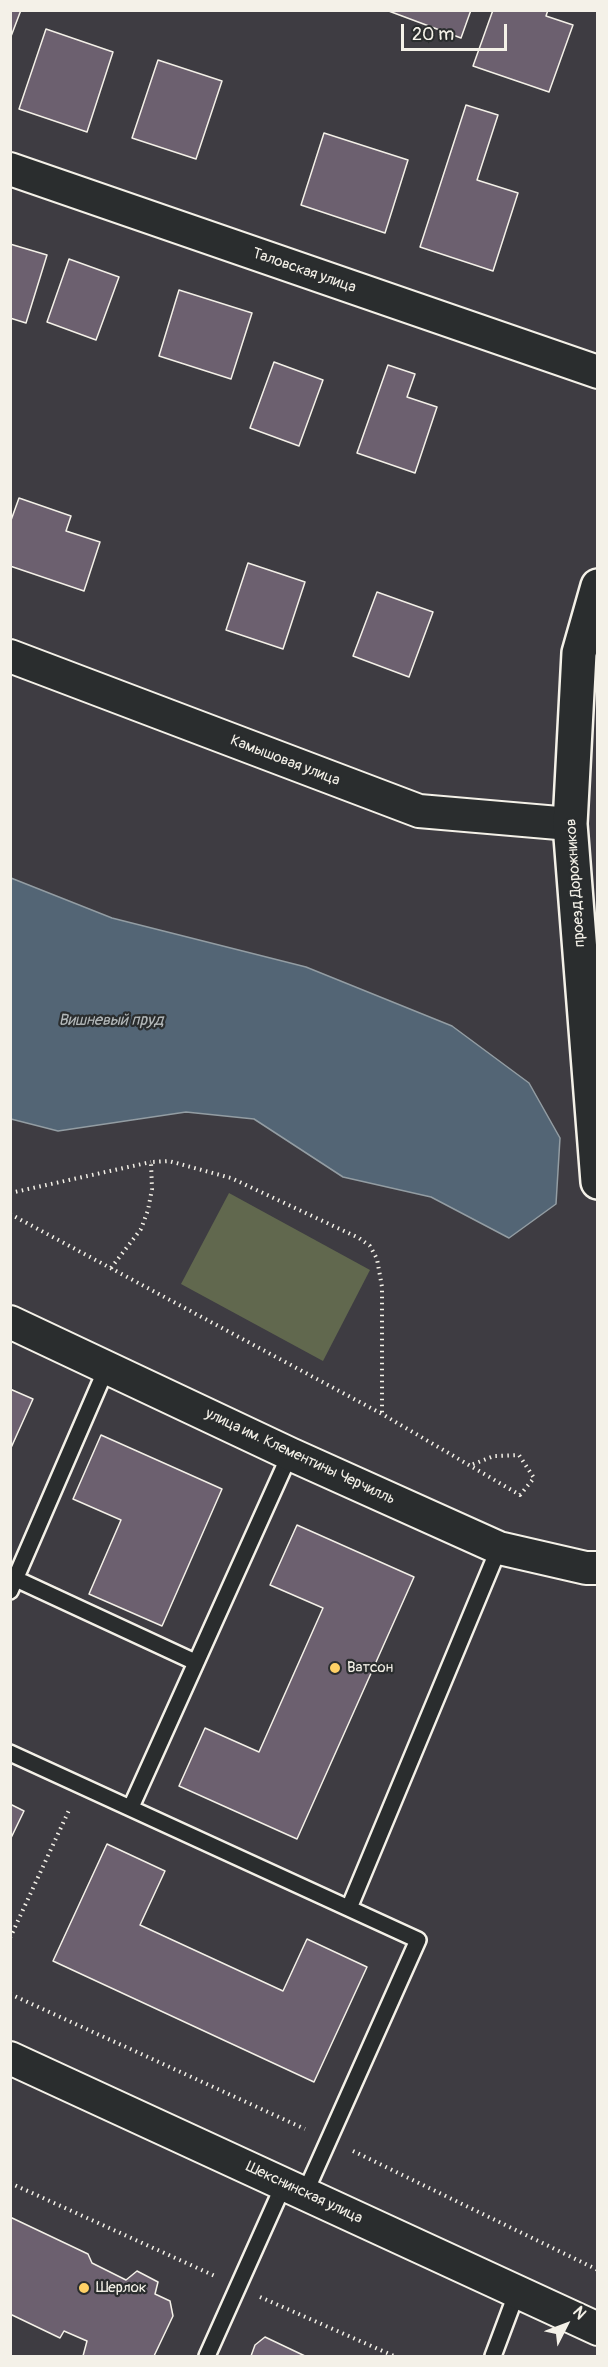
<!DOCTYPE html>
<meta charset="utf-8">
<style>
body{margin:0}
#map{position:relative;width:608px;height:2367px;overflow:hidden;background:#3e3c42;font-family:Pangolin,sans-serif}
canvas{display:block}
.frame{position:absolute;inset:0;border:12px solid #f4f1e8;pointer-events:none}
.north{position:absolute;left:536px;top:2295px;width:60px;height:60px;-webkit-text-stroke:4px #2a2d2e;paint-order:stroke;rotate:48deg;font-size:16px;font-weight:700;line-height:24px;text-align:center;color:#f4f1e8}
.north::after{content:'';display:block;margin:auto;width:21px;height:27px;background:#f4f1e8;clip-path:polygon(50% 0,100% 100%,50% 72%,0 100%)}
.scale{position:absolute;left:401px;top:24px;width:106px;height:27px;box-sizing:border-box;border:3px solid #f4f1e8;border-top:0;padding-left:8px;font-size:18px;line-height:21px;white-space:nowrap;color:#f4f1e8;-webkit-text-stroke:4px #2a2d2e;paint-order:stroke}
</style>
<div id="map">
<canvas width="608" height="2367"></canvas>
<div class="frame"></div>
<div class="north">N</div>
<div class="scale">20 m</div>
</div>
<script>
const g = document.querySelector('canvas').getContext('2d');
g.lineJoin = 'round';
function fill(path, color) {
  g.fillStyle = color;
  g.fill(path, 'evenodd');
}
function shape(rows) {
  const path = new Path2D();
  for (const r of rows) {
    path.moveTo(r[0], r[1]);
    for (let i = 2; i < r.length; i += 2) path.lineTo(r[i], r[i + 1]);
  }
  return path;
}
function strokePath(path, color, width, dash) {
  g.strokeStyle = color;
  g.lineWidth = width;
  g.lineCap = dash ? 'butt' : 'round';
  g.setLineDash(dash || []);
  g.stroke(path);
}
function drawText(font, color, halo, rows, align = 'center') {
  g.font = font + ' Pangolin,sans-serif';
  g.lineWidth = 4.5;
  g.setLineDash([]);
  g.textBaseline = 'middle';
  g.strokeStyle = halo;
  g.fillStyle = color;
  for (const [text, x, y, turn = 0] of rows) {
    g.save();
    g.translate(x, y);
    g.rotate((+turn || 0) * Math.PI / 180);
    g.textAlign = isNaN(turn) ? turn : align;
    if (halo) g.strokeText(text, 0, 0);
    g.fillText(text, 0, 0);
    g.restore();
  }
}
fill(shape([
 [229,1193,370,1270,323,1361,181,1284]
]), '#61684e');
const water = shape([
 [11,878,112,918,306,967,452,1026,529,1083,560,1138,556,1204,509,1238,431,1197,343,1177,254,1119,186,1112,58,1131,11,1119,11,878]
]);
fill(water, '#536575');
strokePath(water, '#939da3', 1.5);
const building = shape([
 [10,10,21,10,10,39,10,10],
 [386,10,471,10,461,38,386,10],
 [493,10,548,10,546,16,573,25,549,92,473,66,493,10],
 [46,29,113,52,87,132,19,109,46,29],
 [158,60,222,81,196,159,132,138,158,60],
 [466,105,498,115,477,180,518,193,493,271,420,247,466,105],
 [324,133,408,160,385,233,301,205,324,133],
 [10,244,47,255,26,323,10,318,10,244],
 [69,259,119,277,96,340,47,322,69,259],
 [179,290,252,313,231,379,159,356,179,290],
 [274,362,323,380,299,446,250,428,274,362],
 [388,365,415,374,407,397,437,407,415,473,357,453,388,365],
 [19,498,71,516,66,531,100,542,84,591,10,566,10,523,19,498],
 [248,563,305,582,283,649,226,630,248,563],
 [377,592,433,612,409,677,353,656,377,592],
 [10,1389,33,1399,10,1450,10,1389],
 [101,1435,222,1489,162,1626,89,1594,121,1520,73,1499,101,1435],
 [297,1525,414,1577,297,1839,179,1786,205,1728,259,1752,323,1608,270,1585,297,1525],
 [10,1804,24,1811,10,1840,10,1804],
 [107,1844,165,1871,140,1925,283,1991,307,1939,367,1967,314,2082,53,1961,107,1844],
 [10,2217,88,2254,92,2263,126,2280,137,2271,158,2282,155,2294,170,2301,173,2316,154,2356,83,2356,87,2341,64,2331,60,2338,10,2314,10,2217],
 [265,2337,305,2356,251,2356,255,2345,265,2337]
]);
fill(building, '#6c606f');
strokePath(building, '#f4f1e8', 1.5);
const service = shape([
 [16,1579,195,1662],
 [10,1591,107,1367],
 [10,1753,418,1940,305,2193],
 [131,1807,290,1454],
 [349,1908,499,1548],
 [207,2356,284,2184],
 [493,2356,517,2292]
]);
const minor = shape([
 [10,169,598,372],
 [10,656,419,811,570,824],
 [10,1322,290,1454,499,1548,586,1568,598,1568],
 [10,2058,598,2329]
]);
const secondary = shape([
 [598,586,579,653,570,824,598,1182]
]);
strokePath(service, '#f4f1e8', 20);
strokePath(minor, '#f4f1e8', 36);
strokePath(secondary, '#f4f1e8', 38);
strokePath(shape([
 [10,1193,151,1162],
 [10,1214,382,1414,520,1495,534,1478,519,1455,494,1456,471,1465],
 [111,1268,141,1229,148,1210,152,1189,151,1162,169,1161,231,1178,359,1238,370,1246,377,1259,382,1287,382,1414],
 [10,1938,70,1808],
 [10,1994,305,2129],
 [353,2151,598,2270],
 [10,2183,215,2276],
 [260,2297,394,2356]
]), '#f4f1e8', 4, [1.5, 4.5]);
strokePath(service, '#2a2d2e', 15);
strokePath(minor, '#2a2d2e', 32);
strokePath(secondary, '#2a2d2e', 33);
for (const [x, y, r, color] of [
 [335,1668,6,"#ffd166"],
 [84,2288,6,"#ffd166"]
]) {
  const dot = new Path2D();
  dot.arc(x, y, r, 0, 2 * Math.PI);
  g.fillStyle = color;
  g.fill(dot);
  strokePath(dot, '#2a2d2e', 2);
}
drawText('15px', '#f4f1e8', '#2a2d2e', [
 ["Таловская улица",304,271,19],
 ["Камышовая улица",285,761,21],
 ["проезд Дорожников",576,883,-94],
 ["улица им. Клементины Черчилль",300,1457,25],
 ["Шекснинская улица",304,2193,25]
]);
drawText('15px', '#f4f1e8', '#2a2d2e', [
 ["Ватсон",347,1668],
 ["Шерлок",96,2288]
], 'left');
drawText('italic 16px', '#b4b9ba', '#2a2d2e', [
 ["Вишневый пруд",111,1021]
]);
</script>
